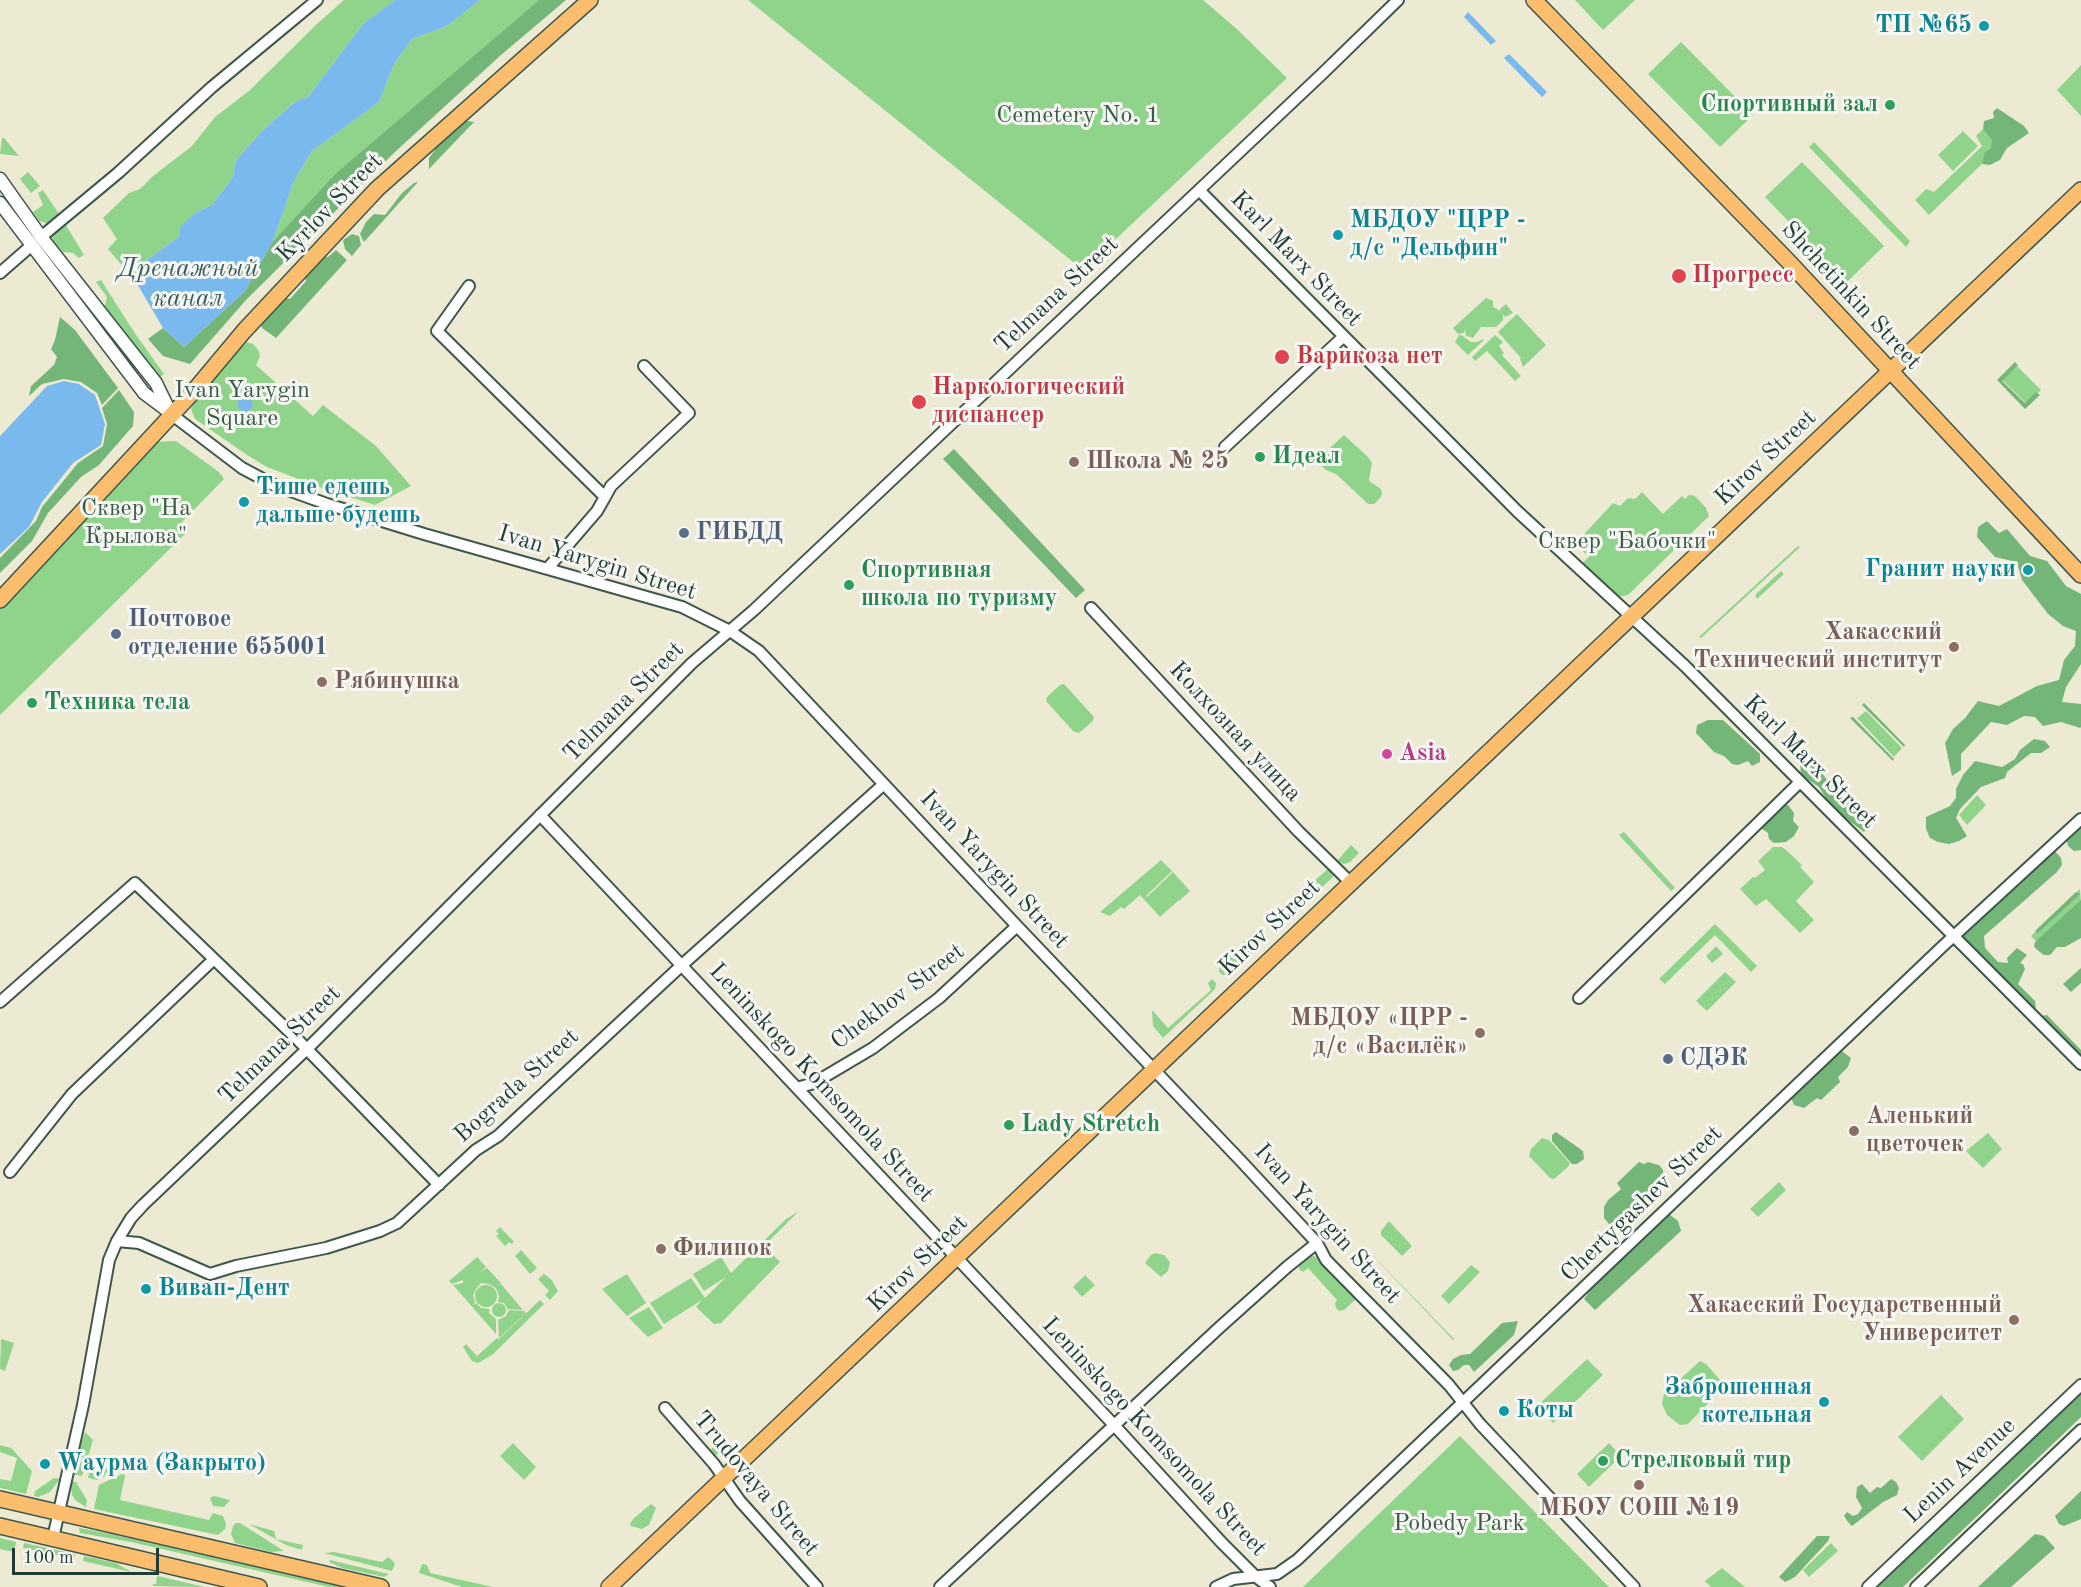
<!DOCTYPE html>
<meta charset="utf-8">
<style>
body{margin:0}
#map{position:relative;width:2081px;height:1587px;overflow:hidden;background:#edead4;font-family:"Old Standard TT",serif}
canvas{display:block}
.scale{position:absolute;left:12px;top:1548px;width:147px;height:27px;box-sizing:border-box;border:3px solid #1f3d34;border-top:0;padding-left:8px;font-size:18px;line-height:21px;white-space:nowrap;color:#1f3d34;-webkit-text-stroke:4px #f6f6f2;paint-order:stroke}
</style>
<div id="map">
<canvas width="2081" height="1587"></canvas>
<div class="scale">100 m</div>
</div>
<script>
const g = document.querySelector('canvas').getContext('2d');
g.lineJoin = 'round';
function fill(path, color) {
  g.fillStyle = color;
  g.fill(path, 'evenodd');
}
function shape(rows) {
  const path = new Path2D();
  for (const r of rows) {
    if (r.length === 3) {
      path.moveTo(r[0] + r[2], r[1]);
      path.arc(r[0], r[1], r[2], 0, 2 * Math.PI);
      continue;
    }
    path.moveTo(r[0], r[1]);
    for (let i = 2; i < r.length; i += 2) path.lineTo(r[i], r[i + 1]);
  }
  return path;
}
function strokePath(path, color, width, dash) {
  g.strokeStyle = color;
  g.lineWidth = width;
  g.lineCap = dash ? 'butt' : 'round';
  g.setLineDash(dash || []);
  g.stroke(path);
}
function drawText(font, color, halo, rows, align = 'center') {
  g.font = font + ' "Old Standard TT",serif';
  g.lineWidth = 6;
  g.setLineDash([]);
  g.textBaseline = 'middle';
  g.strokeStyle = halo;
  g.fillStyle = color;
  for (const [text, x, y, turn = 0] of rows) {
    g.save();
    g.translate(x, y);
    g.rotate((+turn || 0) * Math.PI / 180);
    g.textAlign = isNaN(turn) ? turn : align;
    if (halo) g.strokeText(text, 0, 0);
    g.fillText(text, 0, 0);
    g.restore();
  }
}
fill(shape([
 [344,0,395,0,363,24,308,97,295,102,264,129,236,160,233,177,212,205,195,213,180,236,147,260,136,282,108,249,117,239,103,218,129,193,140,189,153,176,192,146,215,117,250,90,318,23],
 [480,0,539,0,336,173,273,241,294,181,312,151,379,102,394,64,412,39,447,26],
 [748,0,1203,0,1238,30,1287,78,1083,270],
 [1575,0,1635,0,1603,30],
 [1681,42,1753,115,1720,147,1648,74],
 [2081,65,2081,116,2057,90],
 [1994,118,2012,135,1929,215,1915,200,1926,189,1934,192,1982,146,1976,136],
 [1963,131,1978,146,1953,171,1938,155],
 [2,138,4,138,19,156,0,154],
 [1814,142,1910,241,1906,247,1809,147],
 [1802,162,1884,246,1847,282,1765,197],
 [28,172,40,186,31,193,20,179],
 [43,190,59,214,52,221,46,223,39,221,33,212,43,205,38,193],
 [64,222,84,255,79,258,73,253,63,252,52,240,53,233],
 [101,280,134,332,164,374,158,379,104,309,107,297,96,282],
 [1486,298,1493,301,1493,307,1501,311,1500,309,1506,304,1513,313,1505,317,1503,314,1503,320,1496,327,1481,327,1473,338,1466,336,1465,329,1464,333,1458,334,1453,328],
 [1517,314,1546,345,1523,367,1520,359,1521,358,1498,332],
 [1459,335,1461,335,1471,342,1477,342,1483,339,1483,341,1468,355,1455,342],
 [1495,335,1503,342,1499,346,1504,353,1502,355,1521,376,1515,381,1487,351,1475,361,1472,357],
 [246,342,253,344,259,351,260,357,256,365,313,416,323,405,376,446,411,486,375,505,322,488,267,467,247,455,195,419,191,409,194,400,242,344],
 [2016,365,2041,390,2027,404,2001,379],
 [1344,435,1368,457,1372,463,1369,481,1381,489,1382,493,1381,497,1374,504,1368,504,1336,474,1326,470,1316,461],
 [176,441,219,472,224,479,178,526,185,534,0,715,0,609,155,442],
 [1642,492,1663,514,1682,496,1685,499,1689,495,1695,496,1706,508,1709,516,1628,595,1618,597,1581,564,1589,557,1575,544,1613,503,1620,506,1628,498,1635,499],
 [1798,546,1800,547,1701,638,1699,637],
 [1781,571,1784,574,1757,599,1755,595],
 [1064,684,1094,717,1093,721,1079,733,1073,731,1046,701,1047,697,1060,685],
 [1866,711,1902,748,1894,757,1857,718],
 [1977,795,1986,805,1967,825,1959,815],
 [1624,832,1675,888,1671,891,1619,835],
 [1351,845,1359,853,1350,862,1344,864,1337,861],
 [1773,847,1782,847,1786,850,1802,865,1800,867,1814,882,1796,901,1814,920,1800,933,1766,899,1756,906,1740,889,1753,877,1755,878,1765,870,1758,861],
 [1161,860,1172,871,1146,896,1147,897,1173,872,1190,891,1179,901,1177,900,1178,901,1160,917,1140,895,1124,909,1121,907,1110,916,1100,912],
 [1329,868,1331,870,1333,877,1320,889,1313,882],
 [2080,889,2081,903,2038,943,2031,936],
 [1309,890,1315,895,1302,907,1279,922,1275,919,1305,891],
 [1715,924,1757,966,1751,972,1715,935,1665,984,1659,979],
 [1255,931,1259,940,1250,956,1230,974,1222,975,1219,971,1220,966],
 [1716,946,1723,954,1712,963,1706,956],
 [1725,972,1736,982,1707,1011,1696,1001],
 [1212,979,1216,983,1215,989,1163,1038,1153,1026,1152,1010,1168,1028,1211,990,1208,983],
 [1988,1133,2002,1149,1983,1168,1966,1151],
 [1542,1138,1549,1140,1570,1163,1568,1167,1554,1179,1550,1178,1529,1156,1531,1149],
 [1779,1182,1786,1190,1758,1217,1750,1209],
 [799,1211,764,1246,780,1262,721,1323,714,1324,696,1307,702,1300,664,1324,650,1303,691,1278,705,1298,726,1277,704,1291,693,1274,721,1257,731,1273,786,1219],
 [1389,1221,1412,1246,1402,1256,1381,1235,1381,1231],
 [500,1227,514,1242,511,1244,509,1242,505,1246,496,1236,499,1234,496,1231],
 [1359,1241,1454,1339,1453,1340],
 [521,1250,537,1268,530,1274,515,1256],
 [1155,1253,1164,1255,1170,1262,1168,1271,1161,1277,1145,1263,1151,1255],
 [1311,1255,1319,1258,1357,1298,1344,1310,1339,1311,1336,1308,1335,1303,1337,1300,1308,1268,1303,1272,1299,1269,1299,1266],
 [477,1257,486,1267,479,1273,487,1268,501,1283,497,1286,501,1284,523,1310,508,1309,504,1303,498,1302,499,1296,496,1288,489,1284,481,1283,476,1289,473,1295,475,1302,473,1305,476,1303,481,1308,490,1309,489,1313,496,1319,496,1334,453,1285,463,1283,463,1280,452,1284,449,1281],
 [1471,1265,1480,1272,1449,1304,1441,1296],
 [544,1274,552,1280,558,1291,550,1300,545,1295,549,1291,538,1279],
 [627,1274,646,1303,627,1316,602,1289],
 [1085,1275,1095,1285,1082,1297,1073,1287],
 [486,1296,11],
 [540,1300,544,1304,492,1355,478,1363,472,1361,463,1347,466,1344,477,1356,497,1338,499,1339],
 [499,1310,7],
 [649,1307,663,1328,648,1337,629,1318],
 [509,1310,524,1311,526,1313,499,1338,498,1320,506,1316],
 [1,1339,14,1343,5,1371,0,1369],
 [1587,1359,1603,1375,1553,1423,1536,1407],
 [1700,1361,1706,1364,1722,1382,1721,1390,1688,1424,1680,1425,1667,1415,1662,1404,1664,1394],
 [1941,1395,1964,1419,1922,1461,1898,1437],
 [85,1432,93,1440,82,1476,72,1474],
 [1460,1436,1609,1587,1303,1587],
 [724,1437,729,1443,714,1457,709,1451],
 [513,1443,536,1467,524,1480,500,1456],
 [1609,1443,1621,1456,1589,1487,1577,1474],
 [0,1445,11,1448,32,1471,26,1494,0,1488,0,1479,11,1481,17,1458,0,1452],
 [91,1465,118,1470,97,1480,88,1478],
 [122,1474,125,1475,120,1500,209,1520,213,1513,223,1516,226,1524,225,1529,218,1535,94,1509,99,1485],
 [54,1478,60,1479,50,1492,41,1496,41,1495,39,1497,34,1496,35,1491],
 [70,1481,76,1482,87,1500,86,1507,76,1501,72,1495],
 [214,1496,230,1500,224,1507,213,1506,210,1498],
 [651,1504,656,1508,649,1525,642,1529,631,1526,630,1524,633,1519],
 [236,1523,240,1523,284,1551,271,1552,235,1543,231,1534,233,1526],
 [249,1524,274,1531,276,1539,303,1545,302,1550,286,1545],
 [79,1528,111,1534,344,1587,329,1587,131,1542,80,1533],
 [0,1538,16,1542,14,1552,0,1549],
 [24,1543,75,1554,74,1558,23,1548],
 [1831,1543,1838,1551,1809,1577,1803,1570],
 [334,1552,382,1562,388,1557,392,1560,395,1564,392,1571,324,1553],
 [84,1556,116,1563,131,1572,83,1561],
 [330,1560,389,1574,384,1577,342,1568,329,1562],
 [422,1564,427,1565,430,1573,493,1587,462,1587,419,1573],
 [1722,1568,1745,1587,1711,1587,1705,1581],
 [157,1576,205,1587,153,1586,153,1584,156,1584]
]), '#90d48c');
fill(shape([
 [539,0,566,0,501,55,396,151,246,300,190,364,163,356,148,339,163,328,184,347,245,291,273,241,336,173],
 [1997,108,2024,126,2029,133,2007,148,2000,160,1990,165,1982,164,1985,152,1991,148,1992,140,1983,129,1984,121,1994,118,1993,112],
 [467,121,474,122,429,169,429,158,445,136],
 [418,182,364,242,360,234,366,222,374,214,385,215,402,193,414,183],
 [352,234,359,236,361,245,352,256,345,249,343,240],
 [336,250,347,260,276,338,262,328,260,322,283,297,290,299,306,281,304,275,321,256,328,257],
 [60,317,75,330,118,388,102,405,97,393,81,382,64,379,42,384,29,396,31,386,54,365,57,357,51,349,55,340],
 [2015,362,2018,365,2002,381,2025,403,2036,392,2040,395,2025,409,1997,380],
 [119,390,134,412,133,426,99,465,81,477,48,513,32,541,0,573,0,558,36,521,42,507,78,463,103,446,107,424,102,408],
 [954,449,1085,590,1076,598,943,459],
 [1987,521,1999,533,2007,529,2030,556,2047,561,2066,586,2081,594,2081,664,2066,687,2062,702,2081,704,2081,727,2080,728,2061,722,2043,726,2035,717,2024,716,2007,725,1991,722,1961,754,1961,770,1952,776,1945,743,1953,729,1965,718,1978,701,1999,706,2037,686,2059,680,2064,660,2075,646,2076,631,2063,626,2048,614,2022,580,2017,562,1995,557,1977,537,1978,527],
 [1864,703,1905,745,1904,747,1862,705],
 [1853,717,1894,759,1893,761,1850,718],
 [1708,720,1723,720,1760,754,1760,762,1752,766,1748,761,1738,765,1732,764,1724,756,1714,752,1696,733,1697,725],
 [2034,739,2045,741,2050,747,2041,753,2031,753,2007,772,2005,778,1981,787,1960,809,1956,818,1967,836,1959,841,1949,844,1938,842,1930,838,1926,829,1926,817,1950,806,1956,798,1956,789,1963,775,1975,761,2002,767,2015,759,2020,750],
 [1800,763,1815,764,1836,792,1847,796,1872,822,1864,832,1832,808,1819,787,1801,775],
 [1783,805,1788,805,1794,813,1793,821,1799,827,1794,836,1786,842,1774,843,1769,839,1768,833,1761,828,1766,820],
 [2081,824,2081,850,2074,851,2068,846,2067,841,2068,836],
 [2053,849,2061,858,2062,865,2057,872,1984,936,1985,948,1998,962,2008,963,2007,958,2017,948,2027,955,2020,963,2023,964,2025,969,2018,984,2035,1001,2036,1008,2030,1010,1960,937],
 [2076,892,2080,894,2038,933,2035,931],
 [2081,900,2081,938,2065,947,2057,947,2050,955,2044,955,2036,949,2034,946,2035,942],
 [2081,968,2081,983,2071,992,2063,984],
 [2047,1015,2081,1050,2081,1058,2041,1020,2041,1016],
 [1839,1049,1851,1058,1848,1067,1838,1077,1840,1082,1821,1100,1817,1098,1804,1108,1794,1105,1791,1098,1793,1088],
 [1556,1132,1583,1151,1584,1159,1577,1164,1572,1164,1552,1141,1552,1135],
 [1639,1162,1644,1164,1648,1162,1659,1165,1663,1170,1664,1186,1651,1207,1625,1230,1620,1231,1616,1226,1609,1224,1604,1218,1604,1207,1608,1200,1621,1189,1617,1183],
 [1669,1214,1678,1221,1681,1231,1595,1310,1584,1299,1598,1280],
 [1518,1321,1514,1335,1474,1372,1469,1365,1464,1365,1458,1370,1453,1371,1449,1365,1453,1359,1461,1355,1470,1354,1502,1323],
 [2081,1393,2081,1417,1903,1587,1878,1587],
 [1891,1479,1896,1482,1899,1488,1897,1495,1883,1502,1852,1526,1848,1522,1844,1516,1847,1512,1853,1516,1858,1514,1862,1508,1856,1497,1857,1487,1862,1484,1870,1493,1877,1487,1881,1488],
 [2081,1491,2081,1519,2064,1526,2059,1524,2055,1516],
 [2035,1534,2044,1536,2055,1548,2011,1587,1978,1587],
 [1817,1536,1830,1536,1828,1541,1795,1577,1785,1582,1779,1577]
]), '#74b678');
fill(shape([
 [395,0,480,0,447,26,412,39,394,64,379,102,312,151,294,181,273,241,245,291,184,347,163,328,136,282,147,260,180,236,180,227,195,213,212,205,233,177,236,160,264,129,295,102,308,97,363,24],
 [1468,12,1496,41,1491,45,1464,17],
 [1509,54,1547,92,1542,97,1504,58],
 [64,381,79,384,95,395,105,424,101,445,73,463,42,502,29,527,0,554,0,436,47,386],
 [240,395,250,396,253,407,244,414,237,405]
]), '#79b9ee');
const minor = shape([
 [1199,190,1517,511,1685,666,2081,1064],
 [41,237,118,173,212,87,317,0],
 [0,273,32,245],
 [469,286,437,331,605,497,597,511,548,568],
 [171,414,242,468,274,485,327,504,424,534,682,607,730,631,759,651,1017,926,1241,1161,1317,1243,1326,1260,1449,1385,1480,1424,1634,1587],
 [1225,447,1343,337],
 [605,497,611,486,689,413,644,366],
 [1091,608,1298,831,1351,883],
 [540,815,1114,1425,1222,1543,1256,1577,1270,1587],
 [1579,998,1800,782],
 [0,1002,135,883,298,1040,439,1185],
 [797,1088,814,1083,873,1048,939,998,1017,926],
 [10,1172,72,1094,213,960],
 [117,1241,139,1243,210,1274,236,1266,326,1248,380,1231,397,1223,476,1150,498,1136,682,965,884,784],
 [665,1408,714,1464,740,1501,817,1587],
 [53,1538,83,1405,109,1260,117,1241,131,1218,143,1205,307,1049,692,663,754,610,1322,74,1398,0],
 [940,1587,1220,1327,1287,1267,1317,1243],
 [1216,1587,1233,1579,1277,1574,1297,1560,1944,945,2081,819],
 [1868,1587,2081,1385],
 [1916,1587,2081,1430]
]);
const tertiary = shape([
 [0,179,41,237,156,383,171,414],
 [0,203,144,393,168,411]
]);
const primary = shape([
 [1534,0,1788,261,2081,575],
 [0,600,193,392,244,331,377,189,590,0],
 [0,1499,381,1587],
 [0,1526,259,1587],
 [609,1587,2081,190]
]);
strokePath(minor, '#3e574c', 14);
strokePath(tertiary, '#3e574c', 15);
strokePath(primary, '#3e574c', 18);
strokePath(minor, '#fff', 10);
strokePath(tertiary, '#fff', 12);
strokePath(primary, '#fbbd6e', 15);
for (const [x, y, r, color] of [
 [1984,26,6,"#0f9aa8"],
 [1890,105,6,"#2e9e5b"],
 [1338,235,6,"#0f9aa8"],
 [1679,276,8,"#e0444e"],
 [1282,357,8,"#e0444e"],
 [919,402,8,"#e0444e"],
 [1260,457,6,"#2e9e5b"],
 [1074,462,6,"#8d6e63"],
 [244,502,6,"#0f9aa8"],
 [684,533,6,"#5c6f8a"],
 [2028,570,6,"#0f9aa8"],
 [849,585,6,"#2e9e5b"],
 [116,634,6,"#5c6f8a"],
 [1954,647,6,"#8d6e63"],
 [322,682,6,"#8d6e63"],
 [32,703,6,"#2e9e5b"],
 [1387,754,6,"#d1479c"],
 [1480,1033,6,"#8d6e63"],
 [1668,1059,6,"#5c6f8a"],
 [1009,1125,6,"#2e9e5b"],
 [1854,1131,6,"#8d6e63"],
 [661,1249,6,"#8d6e63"],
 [146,1289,6,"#0f9aa8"],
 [2014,1320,6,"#8d6e63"],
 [1824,1402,6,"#0f9aa8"],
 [1504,1411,6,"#0f9aa8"],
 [1603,1461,6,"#2e9e5b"],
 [45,1464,6,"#0f9aa8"],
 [1639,1485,6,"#8d6e63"]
]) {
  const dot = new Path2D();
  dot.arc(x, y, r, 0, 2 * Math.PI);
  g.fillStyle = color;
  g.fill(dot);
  strokePath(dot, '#f6f6f2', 2);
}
drawText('bold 24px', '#0d838f', '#f6f6f2', [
 ["ТП №65",1972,26,"right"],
 ["МБДОУ \"ЦРР -",1350,221],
 ["д/с \"Дельфин\"",1350,249],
 ["Тише едешь",256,488],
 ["дальше будешь",256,516],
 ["Гранит науки",2016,570,"right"],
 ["Вивап-Дент",158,1289],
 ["Заброшенная",1812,1388,"right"],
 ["котельная",1812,1416,"right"],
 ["Коты",1516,1411],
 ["Wаурма (Закрыто)",57,1464]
], 'left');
drawText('bold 24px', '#27864d', '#f6f6f2', [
 ["Спортивный зал",1878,105,"right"],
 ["Идеал",1272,457],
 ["Спортивная",861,571],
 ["школа по туризму",861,599],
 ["Техника тела",44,703],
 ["Lady Stretch",1021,1125],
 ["Стрелковый тир",1615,1461]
], 'left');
drawText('24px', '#365b46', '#f6f6f2', [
 ["Cemetery No. 1",1078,116],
 ["Ivan Yarygin",242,391],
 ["Square",242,419],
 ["Сквер \"На",136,509],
 ["Крылова\"",136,537],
 ["Сквер \"Бабочки\"",1627,542],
 ["Pobedy Park",1459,1524]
]);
drawText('24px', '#1f3d34', '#f6f6f2', [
 ["Kyrlov Street",330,208,-46],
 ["Karl Marx Street",1296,259,46],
 ["Telmana Street",1057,295,-43],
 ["Shchetinkin Street",1851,296,47],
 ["Kirov Street",1766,458,-43],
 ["Ivan Yarygin Street",597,563,17],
 ["Telmana Street",624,702,-45],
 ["Колхозная улица",1235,732,47],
 ["Karl Marx Street",1810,762,45],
 ["Ivan Yarygin Street",994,870,47],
 ["Kirov Street",1270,928,-43],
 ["Chekhov Street",898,997,-37],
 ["Telmana Street",280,1045,-44],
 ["Leninskogo Komsomola Street",821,1083,47],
 ["Bograda Street",517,1086,-42],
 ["Chertygashev Street",1642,1204,-44],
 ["Ivan Yarygin Street",1327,1224,48],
 ["Kirov Street",918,1264,-44],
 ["Leninskogo Komsomola Street",1154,1437,47],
 ["Lenin Avenue",1960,1471,-43],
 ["Trudovaya Street",756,1484,50]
]);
drawText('bold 24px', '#be3a42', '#f6f6f2', [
 ["Прогресс",1692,276],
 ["Варикоза нет",1296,357],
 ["Наркологический",932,388],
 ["диспансер",932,416]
], 'left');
drawText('bold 24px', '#785e54', '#f6f6f2', [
 ["Школа № 25",1086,462],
 ["Хакасский",1942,633,"right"],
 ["Технический институт",1942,661,"right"],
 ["Рябинушка",334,682],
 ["МБДОУ «ЦРР -",1468,1019,"right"],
 ["д/с «Василёк»",1468,1047,"right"],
 ["Аленький",1866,1117],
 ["цветочек",1866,1145],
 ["Филипок",673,1249],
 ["Хакасский Государственный",2002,1306,"right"],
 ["Университет",2002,1334,"right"],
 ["МБОУ СОШ №19",1639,1509,"center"]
], 'left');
drawText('bold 24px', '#4e5e75', '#f6f6f2', [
 ["ГИБДД",696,533],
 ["Почтовое",128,620],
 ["отделение 655001",128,648],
 ["СДЭК",1680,1059]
], 'left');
drawText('bold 24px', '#b23c85', '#f6f6f2', [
 ["Asia",1399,754]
], 'left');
drawText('italic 26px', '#365c62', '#f6f6f2', [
 ["Дренажный",188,269],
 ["канал",188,299]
]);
</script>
